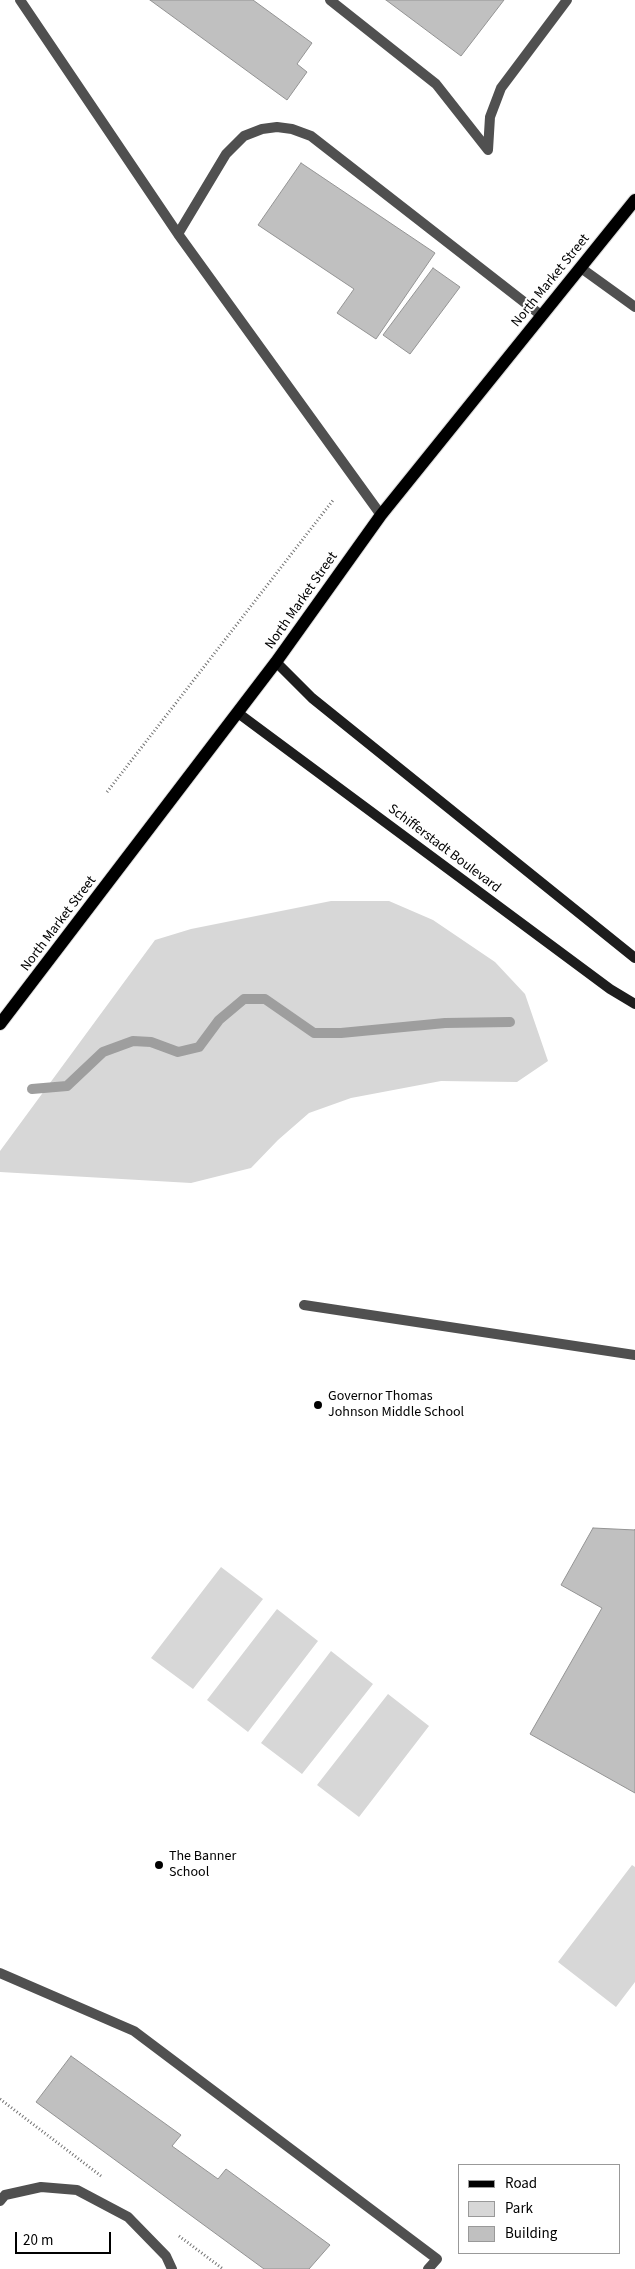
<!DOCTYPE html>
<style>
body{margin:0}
#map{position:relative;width:635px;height:2269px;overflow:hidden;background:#fff;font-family:"Source Sans 3",sans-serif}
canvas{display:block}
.legend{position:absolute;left:458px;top:2164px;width:162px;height:90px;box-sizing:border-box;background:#fff;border:1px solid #999;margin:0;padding:6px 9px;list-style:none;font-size:15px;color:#000}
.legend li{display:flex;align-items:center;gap:10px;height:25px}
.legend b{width:25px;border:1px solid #999}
.scale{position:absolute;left:15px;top:2232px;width:96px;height:22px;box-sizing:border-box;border:2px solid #000;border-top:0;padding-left:6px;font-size:15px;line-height:18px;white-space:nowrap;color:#000;-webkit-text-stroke:4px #fff;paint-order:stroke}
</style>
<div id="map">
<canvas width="635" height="2269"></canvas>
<ul class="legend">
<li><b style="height:6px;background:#000"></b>Road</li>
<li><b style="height:14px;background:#d7d7d7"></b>Park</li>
<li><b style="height:14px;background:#c0c0c0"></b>Building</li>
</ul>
<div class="scale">20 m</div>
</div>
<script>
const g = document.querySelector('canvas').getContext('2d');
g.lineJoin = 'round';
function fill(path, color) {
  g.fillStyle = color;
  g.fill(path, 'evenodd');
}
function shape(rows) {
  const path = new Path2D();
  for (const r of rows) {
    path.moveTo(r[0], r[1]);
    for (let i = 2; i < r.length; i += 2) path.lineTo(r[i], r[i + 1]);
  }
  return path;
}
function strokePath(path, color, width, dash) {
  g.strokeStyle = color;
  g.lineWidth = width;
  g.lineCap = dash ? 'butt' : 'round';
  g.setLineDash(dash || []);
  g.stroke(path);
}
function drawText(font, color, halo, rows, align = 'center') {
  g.font = font + ' "Source Sans 3",sans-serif';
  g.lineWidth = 4;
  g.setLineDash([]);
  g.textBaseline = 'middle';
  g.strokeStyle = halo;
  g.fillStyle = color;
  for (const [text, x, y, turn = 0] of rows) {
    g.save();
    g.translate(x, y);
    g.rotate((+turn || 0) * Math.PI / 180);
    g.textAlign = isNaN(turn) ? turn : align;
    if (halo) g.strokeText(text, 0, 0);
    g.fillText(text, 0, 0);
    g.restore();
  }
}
fill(shape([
 [331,901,389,901,433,920,495,962,525,994,548,1061,517,1082,441,1081,351,1098,309,1113,278,1140,251,1168,191,1183,0,1172,0,1151,155,940,191,929],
 [221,1567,263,1599,193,1689,151,1658],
 [277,1609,318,1641,248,1732,207,1700],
 [331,1651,373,1684,302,1774,261,1743],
 [388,1694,429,1726,359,1817,317,1785],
 [632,1865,635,1867,635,1982,616,2007,558,1962]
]), '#d7d7d7');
strokePath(shape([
 [32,1089,67,1086,103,1052,133,1041,151,1042,178,1052,199,1047,219,1020,244,999,265,999,314,1033,341,1033,445,1023,510,1022]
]), '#9e9e9e', 10);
const building = shape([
 [150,0,253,0,312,43,297,64,307,72,287,100,150,0],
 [386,0,504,0,461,56,386,0],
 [301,163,435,253,376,339,337,313,354,289,258,225,301,163],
 [433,268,460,287,410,354,383,335,433,268],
 [593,1528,635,1530,635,1529,635,1793,530,1734,602,1608,561,1585,593,1528],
 [71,2056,181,2135,172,2146,218,2179,226,2169,330,2245,309,2269,264,2269,36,2102,71,2056]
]);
fill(building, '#c0c0c0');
strokePath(building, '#949494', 1);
const primary = shape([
 [0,1024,276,662,381,515,635,200]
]);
strokePath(primary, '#dbdbdb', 14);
strokePath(shape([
 [107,792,334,499],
 [0,2099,101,2176],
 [179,2236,223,2269]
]), '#727272', 3, [1, 2.5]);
strokePath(shape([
 [20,0,178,234,381,515],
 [330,0,436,84,488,150],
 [488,150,490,117,501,88,567,0],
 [178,234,226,154,244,136,262,129,277,127,292,129,311,136,542,316],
 [581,268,635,307],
 [304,1305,635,1355],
 [0,1973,134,2031,437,2259,428,2269],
 [0,2201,5,2195,41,2187,77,2190,128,2217,166,2256,172,2269]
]), '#505050', 10);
strokePath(shape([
 [276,662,312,698,635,958],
 [238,713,610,989,635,1004]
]), '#1d1d1d', 10);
strokePath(primary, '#000', 12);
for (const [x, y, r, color] of [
 [318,1405,5,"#000"],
 [159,1865,5,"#000"]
]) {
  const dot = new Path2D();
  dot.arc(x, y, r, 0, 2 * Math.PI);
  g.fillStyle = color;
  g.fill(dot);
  strokePath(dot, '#fff', 2);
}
drawText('14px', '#000', '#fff', [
 ["North Market Street",551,281,-51],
 ["North Market Street",302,601,-55],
 ["Schifferstadt Boulevard",444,849,37],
 ["North Market Street",59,924,-53]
]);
drawText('14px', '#000', '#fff', [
 ["Governor Thomas",328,1397],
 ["Johnson Middle School",328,1413],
 ["The Banner",169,1857],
 ["School",169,1873]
], 'left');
</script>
